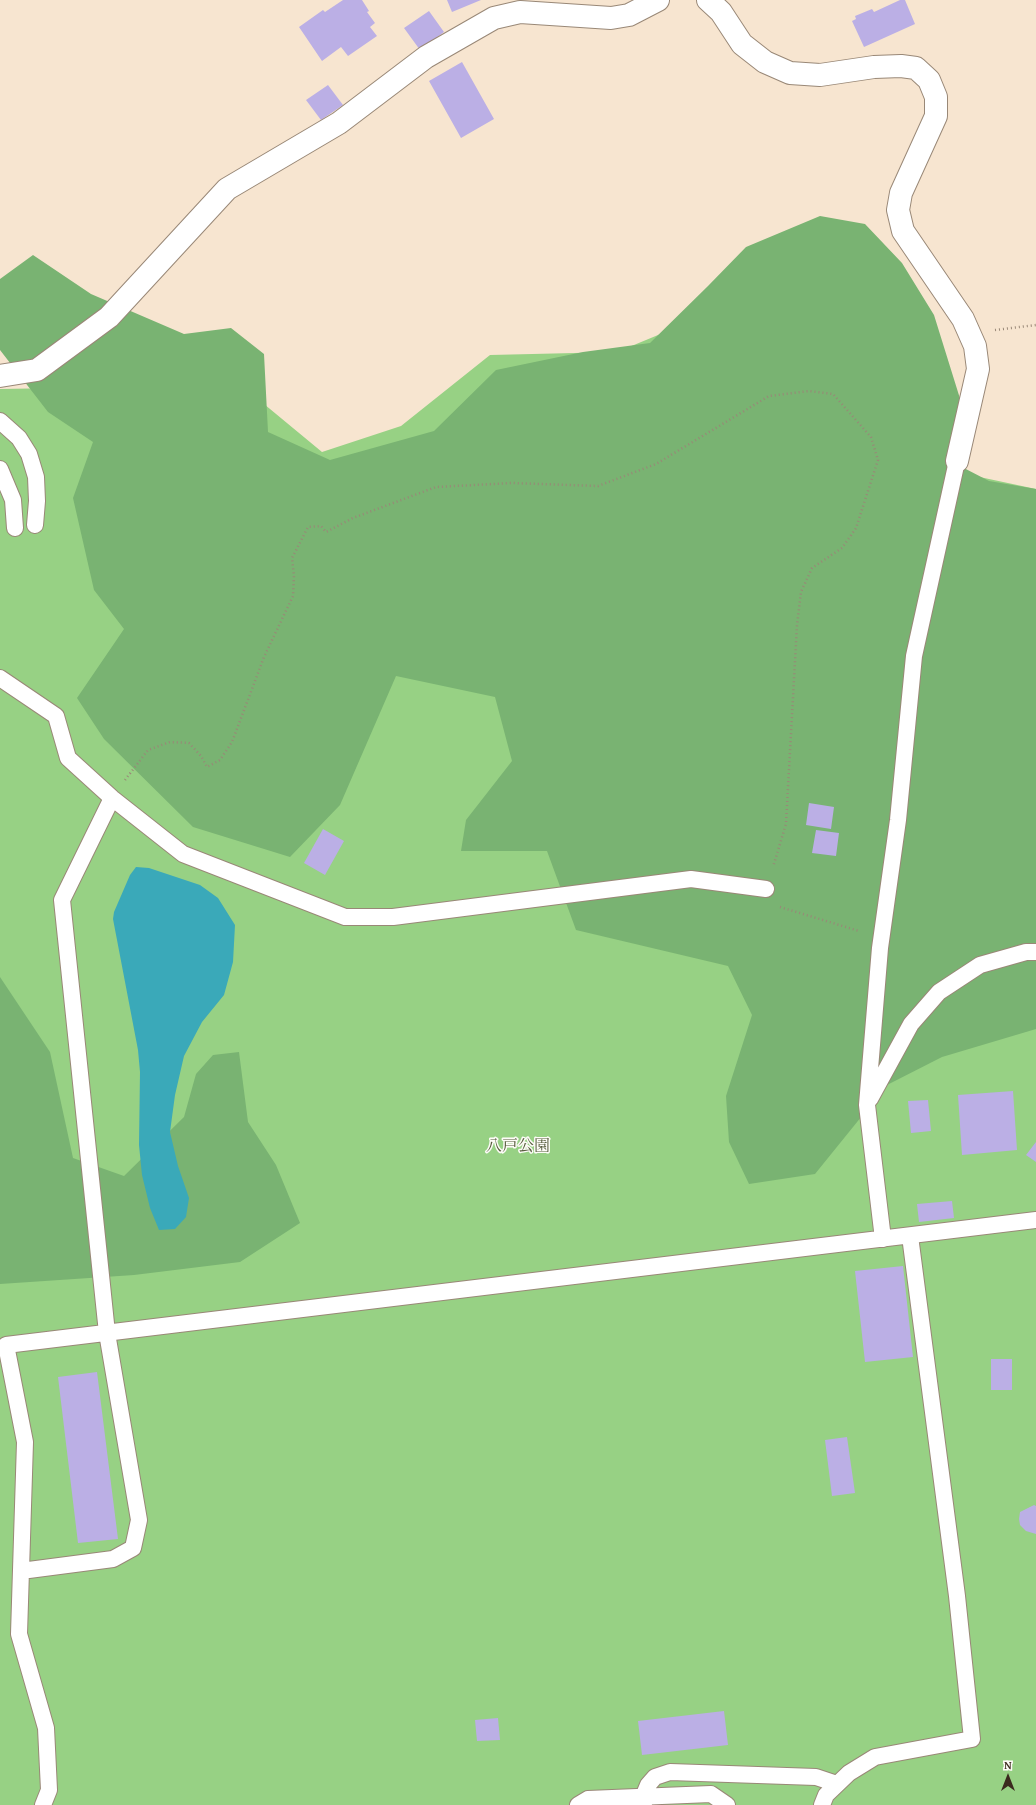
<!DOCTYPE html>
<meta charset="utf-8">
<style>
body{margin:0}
#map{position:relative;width:1036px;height:1805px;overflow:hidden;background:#f7e5d0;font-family:"Gentium Book Plus",serif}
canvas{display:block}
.north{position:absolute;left:988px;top:1757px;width:40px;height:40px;-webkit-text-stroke:3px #fdfcf7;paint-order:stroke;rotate:0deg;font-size:11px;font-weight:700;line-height:16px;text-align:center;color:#3b2a1e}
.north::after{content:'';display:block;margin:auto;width:14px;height:18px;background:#3b2a1e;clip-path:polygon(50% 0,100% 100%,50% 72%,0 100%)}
</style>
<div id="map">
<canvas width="1036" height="1805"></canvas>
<div class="north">N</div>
</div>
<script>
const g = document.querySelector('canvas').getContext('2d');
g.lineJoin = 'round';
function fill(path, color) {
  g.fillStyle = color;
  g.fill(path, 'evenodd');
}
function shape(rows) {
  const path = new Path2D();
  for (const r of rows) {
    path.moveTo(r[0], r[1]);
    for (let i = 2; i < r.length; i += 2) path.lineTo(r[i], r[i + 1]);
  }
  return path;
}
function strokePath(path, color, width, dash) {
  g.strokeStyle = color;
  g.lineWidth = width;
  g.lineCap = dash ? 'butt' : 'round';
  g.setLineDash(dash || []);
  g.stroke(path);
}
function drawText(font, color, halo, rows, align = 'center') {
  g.font = font + ' "Gentium Book Plus","Noto Serif JP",serif';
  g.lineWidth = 3;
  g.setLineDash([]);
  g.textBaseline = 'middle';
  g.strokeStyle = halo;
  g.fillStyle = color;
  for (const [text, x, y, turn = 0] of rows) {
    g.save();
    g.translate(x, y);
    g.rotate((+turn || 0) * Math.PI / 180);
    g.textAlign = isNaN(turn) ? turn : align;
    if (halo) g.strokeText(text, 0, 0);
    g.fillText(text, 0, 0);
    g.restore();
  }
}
fill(shape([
 [733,304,942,469,1036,489,1036,1805,0,1805,0,389,241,385,322,452,401,426,490,355,617,352]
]), '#97d184');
fill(shape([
 [820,216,865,224,902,263,934,315,962,405,960,466,989,481,1036,489,1036,1029,942,1057,887,1085,815,1174,749,1184,729,1142,726,1096,752,1015,728,966,576,930,547,851,461,851,466,820,512,761,495,697,396,676,340,805,290,857,193,827,104,739,77,698,124,629,94,590,73,498,93,442,48,412,0,350,0,279,33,255,91,294,184,334,231,328,264,354,268,432,330,460,434,431,496,370,583,352,650,343,708,286,746,247],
 [0,977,50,1052,73,1158,124,1176,184,1117,196,1074,213,1055,239,1052,248,1122,276,1165,300,1223,240,1262,134,1275,0,1284]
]), '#79b372');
fill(shape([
 [136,867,149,868,200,885,218,898,235,925,233,962,224,995,202,1022,184,1056,175,1095,170,1132,178,1166,189,1198,186,1217,175,1229,159,1230,150,1208,142,1175,139,1145,140,1072,138,1050,113,919,114,912,130,875]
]), '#3aa9b9');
fill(shape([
 [343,0,362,0,369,11,367,12,375,23,370,27,377,36,348,56,341,47,322,61,299,27,323,10,325,12],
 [447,0,481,0,452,12],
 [900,0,905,0,915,24,864,47,852,21,856,19,855,16,872,9,874,12],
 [429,11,444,32,420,50,404,28],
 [462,62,494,119,461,138,429,81],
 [328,85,343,105,321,120,306,100],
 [809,803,834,807,831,829,806,825],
 [323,829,344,841,325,875,304,863],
 [816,830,839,833,836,856,812,853],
 [1013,1091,1017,1150,962,1155,958,1095],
 [928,1100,931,1131,911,1133,908,1101],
 [1036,1142,1036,1162,1026,1155],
 [952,1201,954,1218,919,1222,917,1204],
 [903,1266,913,1357,865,1362,855,1271],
 [991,1359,1012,1359,1012,1390,991,1390],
 [97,1372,118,1539,78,1543,58,1377],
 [847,1437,855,1493,832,1496,825,1440],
 [1034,1505,1036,1506,1036,1534,1026,1531,1020,1525,1019,1519,1020,1512],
 [724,1711,728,1745,642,1755,638,1721],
 [498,1718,500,1740,477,1741,475,1720]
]), '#bbafe5');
const lane = shape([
 [0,421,19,438,29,454,36,477,37,501,35,525],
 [0,469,13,500,15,528],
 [0,678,56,716,68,758,112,798,183,854,345,917,393,917,691,879,766,889],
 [870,1099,911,1024,939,992,980,965,1026,952,1036,952],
 [883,1239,867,1105,880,948,898,820,914,656,957,461],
 [21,1571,113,1559,133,1548,139,1520,107,1333,62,900,112,798],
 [43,1805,49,1790,46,1728,19,1634,25,1442,6,1345,1036,1220],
 [578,1805,588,1799,711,1794,727,1805],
 [644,1805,643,1797,648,1785,655,1777,670,1772,816,1777,837,1784],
 [822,1805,826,1795,849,1773,875,1757,972,1739,957,1596,910,1236]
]);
const street = shape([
 [708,0,721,12,742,44,765,62,790,73,820,75,874,67,901,66,916,68,929,80,936,97,936,116,901,193,898,210,903,231,963,319,975,346,978,369,957,461],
 [0,376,37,370,109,317,227,189,339,123,426,57,494,18,520,12,611,18,629,15,658,0]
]);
strokePath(lane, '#987', 18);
strokePath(street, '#987', 24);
strokePath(shape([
 [995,330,1036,325],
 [125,780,148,750,170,742,189,743,201,756,207,767,220,760,232,742,264,657,293,596,294,576,292,558,308,527,321,526,326,532,353,518,436,487,512,483,598,486,656,464,769,396,809,391,833,394,871,437,878,460,856,528,842,548,812,568,801,592,797,625,786,824,773,867],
 [780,907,859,931]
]), '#987', 2.5, [1, 3]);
strokePath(lane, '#fff', 16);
strokePath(street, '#fff', 22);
drawText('16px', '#575c3d', '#fdfcf7', [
 ["八戸公園",518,1147]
]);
</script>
